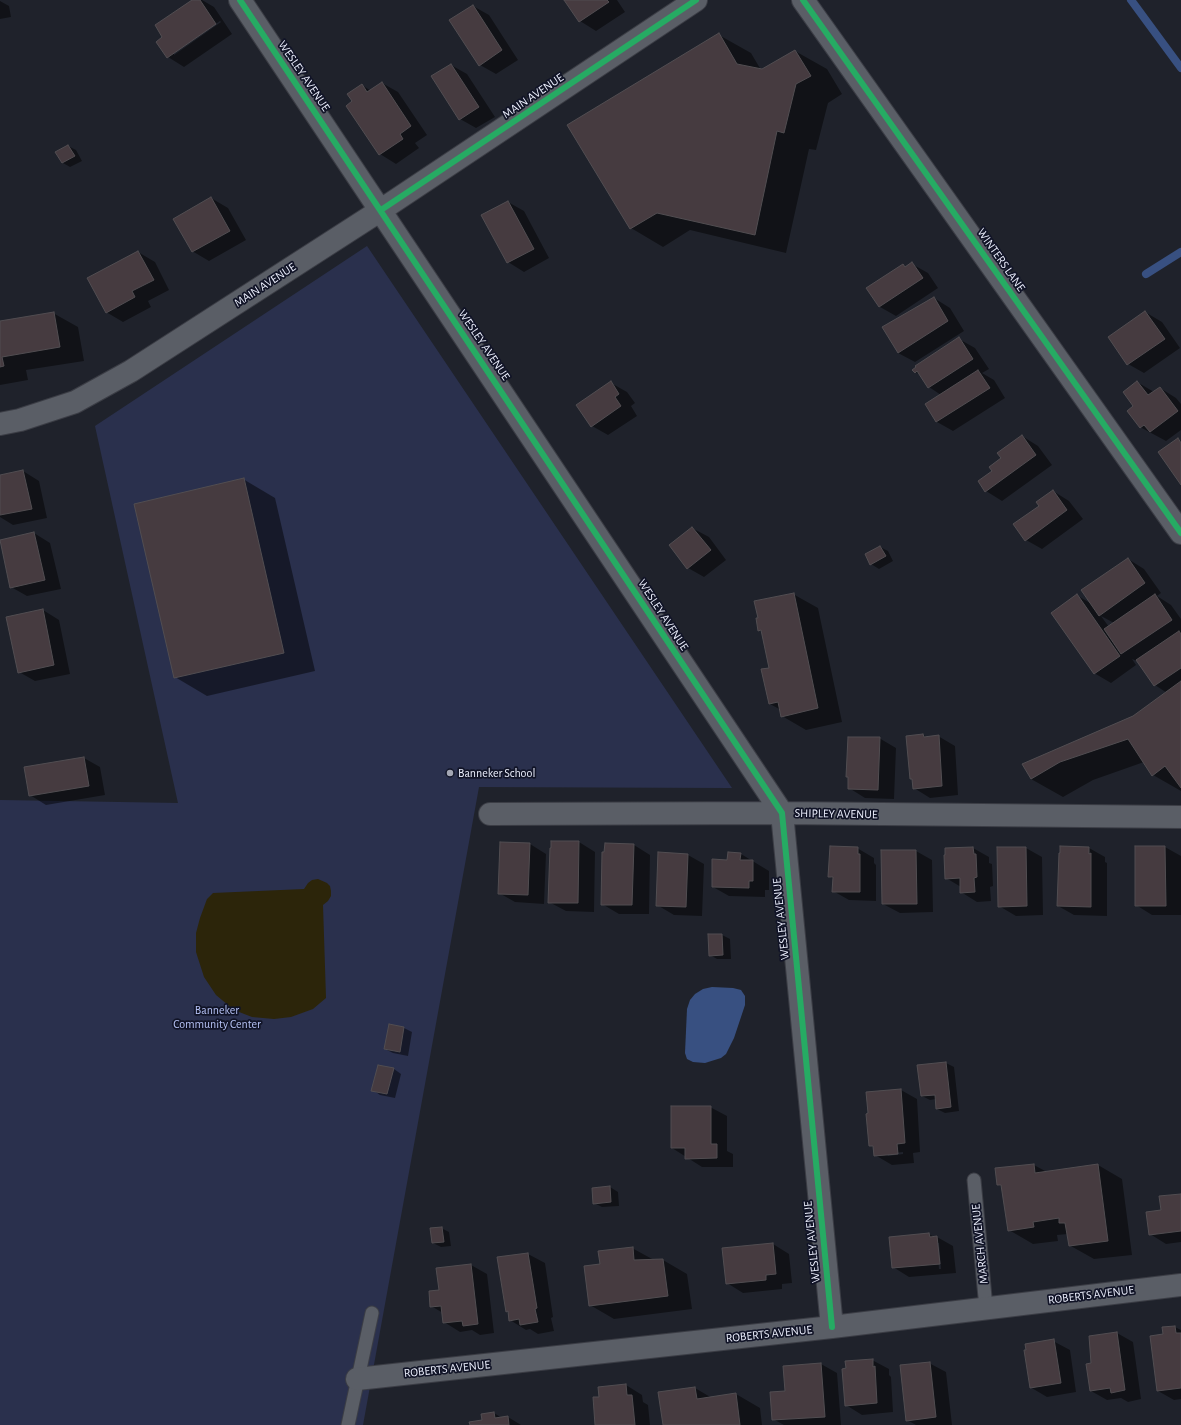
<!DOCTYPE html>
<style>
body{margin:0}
canvas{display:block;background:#1f222b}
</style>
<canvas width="1181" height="1425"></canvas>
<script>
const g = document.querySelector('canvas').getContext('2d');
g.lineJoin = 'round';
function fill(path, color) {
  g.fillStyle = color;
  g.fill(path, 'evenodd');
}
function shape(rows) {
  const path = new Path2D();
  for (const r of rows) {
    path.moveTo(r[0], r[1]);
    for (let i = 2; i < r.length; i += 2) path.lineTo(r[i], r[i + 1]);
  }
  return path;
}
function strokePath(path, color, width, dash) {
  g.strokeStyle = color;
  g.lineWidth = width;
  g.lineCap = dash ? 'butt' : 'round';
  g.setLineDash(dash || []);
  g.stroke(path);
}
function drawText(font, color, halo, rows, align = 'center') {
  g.font = font + ' "Alegreya Sans",sans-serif';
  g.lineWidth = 3.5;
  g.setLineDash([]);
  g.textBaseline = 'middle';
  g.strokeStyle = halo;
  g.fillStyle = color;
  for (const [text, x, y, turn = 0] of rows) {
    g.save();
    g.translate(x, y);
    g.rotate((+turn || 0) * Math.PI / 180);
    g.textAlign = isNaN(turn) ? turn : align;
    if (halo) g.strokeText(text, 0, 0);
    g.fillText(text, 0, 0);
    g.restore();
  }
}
fill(shape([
 [367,246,732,788,479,787,363,1425,0,1425,0,800,178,803,95,426]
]), '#2a304d');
fill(shape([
 [318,879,327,883,330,886,331,891,331,896,328,901,323,905,326,998,313,1009,291,1017,274,1019,252,1017,234,1010,216,995,204,977,196,952,196,933,200,918,207,899,213,893,304,889,308,883,312,880]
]), '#2c250a');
fill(shape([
 [712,987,733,988,741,990,745,996,745,1005,734,1038,726,1054,721,1058,705,1063,693,1062,687,1059,685,1053,687,1009,690,1000,695,994,703,989]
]), '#385081');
fill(shape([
 [194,0,202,0,214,7,232,34,184,67,168,57,158,42,164,38],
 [220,21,221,22,174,55,174,53],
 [566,0,617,0,625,12,596,31,580,21],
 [0,1,9,6,11,17,0,19],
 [473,6,489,15,518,60,496,74,480,65],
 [719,35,751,53,761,70,795,51,827,69,842,94,828,103,816,150,809,149,786,253,690,230,663,247,631,228],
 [451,65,467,74,495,117,476,128,460,119],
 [382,83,398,92,427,135,415,143,419,148,396,164,380,154,353,101,362,85,371,91],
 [68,146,76,150,82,161,70,167,63,163,57,152],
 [211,198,228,208,246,240,209,261,192,251],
 [508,202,524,211,549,258,524,272,508,262],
 [138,252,155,262,169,290,148,301,151,307,123,322,106,312],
 [912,264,928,273,938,288,896,316,880,307,867,288,903,265,907,267],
 [934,298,950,308,964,331,915,362,898,353],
 [1145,312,1162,322,1180,348,1144,373,1128,364],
 [53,313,78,327,84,361,26,370,28,380,0,385,0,321],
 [959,339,975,348,989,369,982,373,994,380,1005,398,953,431,937,422,926,404,941,395,929,387,921,375,915,372],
 [1137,382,1154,392,1160,388,1176,398,1181,404,1181,430,1166,441,1140,427,1135,406],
 [611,383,627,392,635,403,631,406,637,416,608,435,592,426],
 [1022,436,1038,446,1052,465,1002,501,986,491,994,471],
 [23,471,39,481,47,518,13,525,0,517,0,476],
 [243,479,275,498,315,671,207,696,175,677],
 [1053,491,1069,501,1083,519,1042,549,1026,540,1040,506],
 [692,528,709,537,726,560,704,577,688,568],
 [34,533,50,543,61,589,27,596,11,587],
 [880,547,888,551,893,561,879,569,871,564],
 [1128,559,1144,569,1161,593,1157,596,1171,605,1181,619,1181,791,1153,775,1144,762,1093,780,1063,797,1031,779,1134,717,1167,693,1155,685,1139,662,1132,659,1136,665,1111,683,1094,673,1078,596,1092,604],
 [1101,616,1114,623,1109,627],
 [793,594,818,608,842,722,806,730,782,716,781,710,770,704,770,668,762,632,759,630],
 [43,610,59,620,70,674,35,681,19,672],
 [923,735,928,737,938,736,955,746,958,795,930,798,914,788,913,780,911,778],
 [879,738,896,748,894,799,865,798,849,788,849,777],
 [84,758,100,767,105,795,46,805,30,795],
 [579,842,595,852,594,912,566,911,549,902],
 [501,843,530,844,546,854,544,904,515,902,499,893],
 [634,845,650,855,649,914,619,914,602,904],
 [1136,847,1165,847,1181,856,1181,915,1152,915,1136,905],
 [857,848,874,858,874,863,876,865,876,901,849,900,833,891,833,879,829,876],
 [973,848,989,857,989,863,992,864,993,886,990,887,991,901,977,902,961,892,961,887,946,878],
 [998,848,1026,848,1042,857,1043,915,1016,916,999,906],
 [1089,848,1105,857,1105,862,1107,863,1107,916,1074,915,1058,906],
 [916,851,932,860,933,912,900,913,883,904],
 [741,854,769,871,769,890,765,890,765,897,729,896,713,887,728,861],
 [688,855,704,864,702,916,674,915,657,905],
 [722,935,730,939,731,959,717,959,710,955],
 [390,1025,404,1028,412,1032,408,1056,393,1053,385,1049],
 [946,1063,954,1067,959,1111,945,1113,937,1109,936,1099,930,1100,922,1096,919,1066],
 [394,1069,401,1074,395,1098,380,1095,373,1090],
 [901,1090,917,1099,920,1152,913,1153,914,1163,892,1165,875,1155,874,1148,870,1145],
 [903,1152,903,1154,888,1156,887,1154],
 [710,1107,727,1116,727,1151,733,1154,733,1167,702,1167,672,1148],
 [1034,1165,1047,1172,1098,1165,1122,1179,1132,1255,1094,1259,1069,1245,1068,1234,1057,1235,1058,1241,1033,1244,1009,1230,1003,1187,998,1185],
 [610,1187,618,1192,619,1206,602,1207,594,1203,593,1189],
 [1181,1195,1181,1242,1166,1244,1150,1234,1162,1211],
 [441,1228,449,1232,451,1246,441,1247,433,1243],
 [929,1234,934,1237,937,1237,953,1246,956,1273,909,1277,893,1267],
 [937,1243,939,1243,941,1269,939,1269],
 [773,1244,789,1254,792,1283,782,1284,782,1289,743,1293,727,1283],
 [632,1248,654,1260,663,1260,687,1274,692,1309,614,1319,590,1305,601,1265],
 [528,1254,545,1263,553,1317,551,1318,554,1331,538,1334,530,1329,526,1330,510,1320,509,1313,506,1311,498,1258],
 [471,1265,487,1274,494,1333,480,1335,472,1330,460,1332,444,1322,443,1313,431,1306,440,1291],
 [1175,1327,1181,1330,1181,1399,1174,1400,1158,1391,1164,1335,1163,1328],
 [1117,1333,1133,1342,1141,1399,1128,1402,1121,1398,1107,1400,1091,1391,1093,1364],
 [1053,1341,1070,1350,1076,1392,1047,1397,1030,1387],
 [872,1360,889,1369,889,1375,891,1377,893,1412,862,1415,846,1405],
 [929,1363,946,1372,952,1425,916,1425,907,1420],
 [821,1364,837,1373,841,1425,784,1425,773,1419,786,1392],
 [626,1385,642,1395,643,1402,648,1405,650,1425,596,1425,600,1398],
 [695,1388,712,1398,736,1394,760,1408,762,1425,664,1425],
 [494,1413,502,1418,508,1417,521,1425,471,1425,483,1421]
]), '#0007');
strokePath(shape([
 [1131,0,1181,68],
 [1146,274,1181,252]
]), '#385081', 8);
const building = shape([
 [192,0,200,0,216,24,167,58,156,42,162,37,155,25,192,0],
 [564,0,607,0,609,2,579,22,564,0],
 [473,5,502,50,479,66,449,20,473,5],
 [719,33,737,64,762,69,795,50,811,76,796,84,784,133,777,131,755,235,657,213,630,229,567,125,719,33],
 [451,64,479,107,459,120,431,76,451,64],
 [382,82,411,126,400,134,403,139,379,155,346,106,352,101,347,94,362,84,367,92,382,82],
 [68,145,75,156,62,163,55,152,68,145],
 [211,197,230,231,192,252,173,219,211,197],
 [508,201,534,249,507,263,481,215,508,201],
 [138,251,154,280,132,291,135,297,106,313,87,278,138,251],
 [912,262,923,278,879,307,866,288,903,264,905,267,912,262],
 [934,297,948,321,898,353,882,327,934,297],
 [1145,311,1165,339,1127,365,1108,337,1145,311],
 [54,312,60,347,2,357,4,366,0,367,0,321,54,312],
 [959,337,973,359,928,388,917,371,915,373,912,370,916,367,915,366,959,337],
 [978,370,990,388,936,422,925,404,978,370],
 [611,381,619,394,615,397,621,406,591,427,576,405,611,381],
 [1137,381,1148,395,1160,387,1178,411,1150,432,1144,425,1140,428,1127,411,1133,406,1123,392,1137,381],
 [1022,435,1036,455,985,492,978,481,992,471,989,467,1001,458,997,453,1022,435],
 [1178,438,1181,443,1181,485,1158,452,1178,438],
 [23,470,32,509,0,515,0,475,23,470],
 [244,478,284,653,174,678,134,504,244,478],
 [1053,490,1067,510,1025,541,1013,524,1039,506,1036,502,1053,490],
 [692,527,711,550,687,569,669,545,692,527],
 [34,532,45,580,10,588,0,540,34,532],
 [880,546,886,556,870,565,865,554,880,546],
 [1128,558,1145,583,1099,616,1081,590,1128,558],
 [794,593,818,708,781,717,778,702,769,704,761,669,769,668,761,630,758,631,756,618,758,618,754,601,794,593],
 [1077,594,1120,656,1094,674,1051,613,1077,594],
 [1155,594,1172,620,1121,654,1104,629,1155,594],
 [43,609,54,665,18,673,6,617,43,609],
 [1179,631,1181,634,1181,668,1154,686,1136,660,1179,631],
 [1181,681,1181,788,1165,766,1152,776,1128,739,1060,762,1031,779,1022,764,1133,716,1181,681],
 [923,734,924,737,939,735,942,786,913,789,912,779,910,779,906,736,923,734],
 [848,737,880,737,878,790,848,789,848,777,846,777,848,737],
 [84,757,89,786,29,796,24,767,84,757],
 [551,841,579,841,578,903,548,903,550,848,551,848,551,841],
 [500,842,530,843,528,895,498,894,500,842],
 [605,843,634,844,632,905,601,905,602,852,604,852,605,843],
 [830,846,858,847,858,854,860,854,860,892,832,892,833,877,828,877,830,846],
 [1060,846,1089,847,1089,854,1091,853,1091,907,1057,906,1059,853,1060,853,1060,846],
 [1135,846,1165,846,1166,906,1135,906,1135,846],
 [973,847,974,854,976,854,977,877,974,878,975,892,960,893,960,878,945,879,944,855,945,855,945,848,973,847],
 [997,847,1026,847,1027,906,998,907,997,847],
 [881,850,916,850,917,904,882,904,881,850],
 [658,852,688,854,686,907,656,906,658,852],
 [728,852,741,853,740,860,753,860,753,881,749,881,749,888,712,887,712,859,727,860,728,852],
 [708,934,722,934,723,955,709,956,708,934],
 [389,1024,404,1027,400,1052,384,1049,389,1024],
 [946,1062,951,1107,936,1109,935,1095,921,1096,917,1065,946,1062],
 [378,1065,394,1068,387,1094,371,1091,378,1065],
 [901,1089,905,1143,897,1144,898,1154,874,1156,873,1146,869,1146,866,1114,868,1113,866,1092,901,1089],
 [671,1106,711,1106,711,1144,717,1144,717,1158,685,1159,685,1148,671,1148,671,1106],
 [1034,1164,1035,1173,1098,1164,1108,1241,1069,1246,1065,1223,1059,1223,1059,1218,1033,1222,1034,1227,1008,1231,1001,1185,997,1185,995,1168,1034,1164],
 [610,1186,611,1202,593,1204,592,1188,610,1186],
 [1181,1194,1181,1231,1149,1235,1146,1212,1161,1210,1159,1196,1181,1194],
 [442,1227,444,1242,432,1243,430,1228,442,1227],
 [929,1233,930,1237,937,1236,940,1264,892,1268,889,1237,929,1233],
 [773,1243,776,1274,766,1275,766,1280,726,1284,722,1248,773,1243],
 [633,1247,634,1260,663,1259,668,1296,589,1306,584,1266,600,1264,598,1251,633,1247],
 [528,1253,537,1308,535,1309,538,1322,520,1325,519,1319,509,1321,508,1311,506,1312,497,1257,528,1253],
 [471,1264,478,1324,463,1326,462,1321,443,1323,441,1306,430,1307,429,1291,439,1290,436,1268,471,1264],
 [1175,1326,1176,1333,1181,1333,1181,1388,1157,1391,1150,1336,1163,1334,1162,1327,1175,1326],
 [1117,1332,1125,1390,1111,1393,1110,1388,1090,1391,1086,1364,1091,1363,1089,1336,1117,1332],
 [1054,1339,1061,1383,1030,1388,1024,1350,1026,1350,1025,1344,1054,1339],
 [873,1359,873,1367,875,1366,877,1403,845,1406,842,1369,846,1368,845,1361,873,1359],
 [930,1362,936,1417,906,1421,900,1365,930,1362],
 [821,1363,825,1417,772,1420,770,1392,785,1391,783,1366,821,1363],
 [626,1384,627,1395,632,1395,635,1425,595,1425,593,1397,599,1397,598,1387,626,1384],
 [695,1387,697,1399,736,1393,740,1425,663,1425,658,1392,695,1387],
 [494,1412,495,1418,508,1416,509,1425,470,1425,469,1422,482,1420,481,1414,494,1412]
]);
fill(building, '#463b40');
strokePath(building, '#514d51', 1);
const service = shape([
 [974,1180,986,1308],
 [348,1425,372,1313]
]);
const minor = shape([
 [240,0,782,813,832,1327],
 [0,424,20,420,75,402,131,371,381,210,696,0],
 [490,814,782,813,1181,817],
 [357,1379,832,1327,1181,1285]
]);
const tertiary = shape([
 [803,0,1181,533]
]);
strokePath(service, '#3b3d45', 15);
strokePath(minor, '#3b3d45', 24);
strokePath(tertiary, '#3b3d45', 24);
strokePath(service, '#5a5e66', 13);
strokePath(minor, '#5a5e66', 22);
strokePath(tertiary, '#5a5e66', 22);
strokePath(shape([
 [240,0,782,813,832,1327],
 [803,0,1181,533],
 [381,210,696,0]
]), '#26ab63', 6);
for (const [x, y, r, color] of [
 [450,773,4,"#a4a7b4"]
]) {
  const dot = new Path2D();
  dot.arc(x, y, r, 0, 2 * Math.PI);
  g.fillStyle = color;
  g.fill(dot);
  strokePath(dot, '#111427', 1.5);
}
drawText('12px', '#eceffd', '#111427', [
 ["WESLEY AVENUE",304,76,56],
 ["MAIN AVENUE",533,96,-34],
 ["WINTERS LANE",1001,260,55],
 ["MAIN AVENUE",265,285,-33],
 ["WESLEY AVENUE",484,345,56],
 ["WESLEY AVENUE",663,615,57],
 ["SHIPLEY AVENUE",836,814,1],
 ["WESLEY AVENUE",781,919,-96],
 ["WESLEY AVENUE",812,1242,-96],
 ["MARCH AVENUE",980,1244,-96],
 ["ROBERTS AVENUE",1091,1295,-7],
 ["ROBERTS AVENUE",769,1334,-6],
 ["ROBERTS AVENUE",447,1369,-6]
]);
drawText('12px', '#eceffd', '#111427', [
 ["Banneker School",458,773]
], 'left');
drawText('12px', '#b4c0f3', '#111427', [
 ["Banneker",217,1010],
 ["Community Center",217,1024]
]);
</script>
